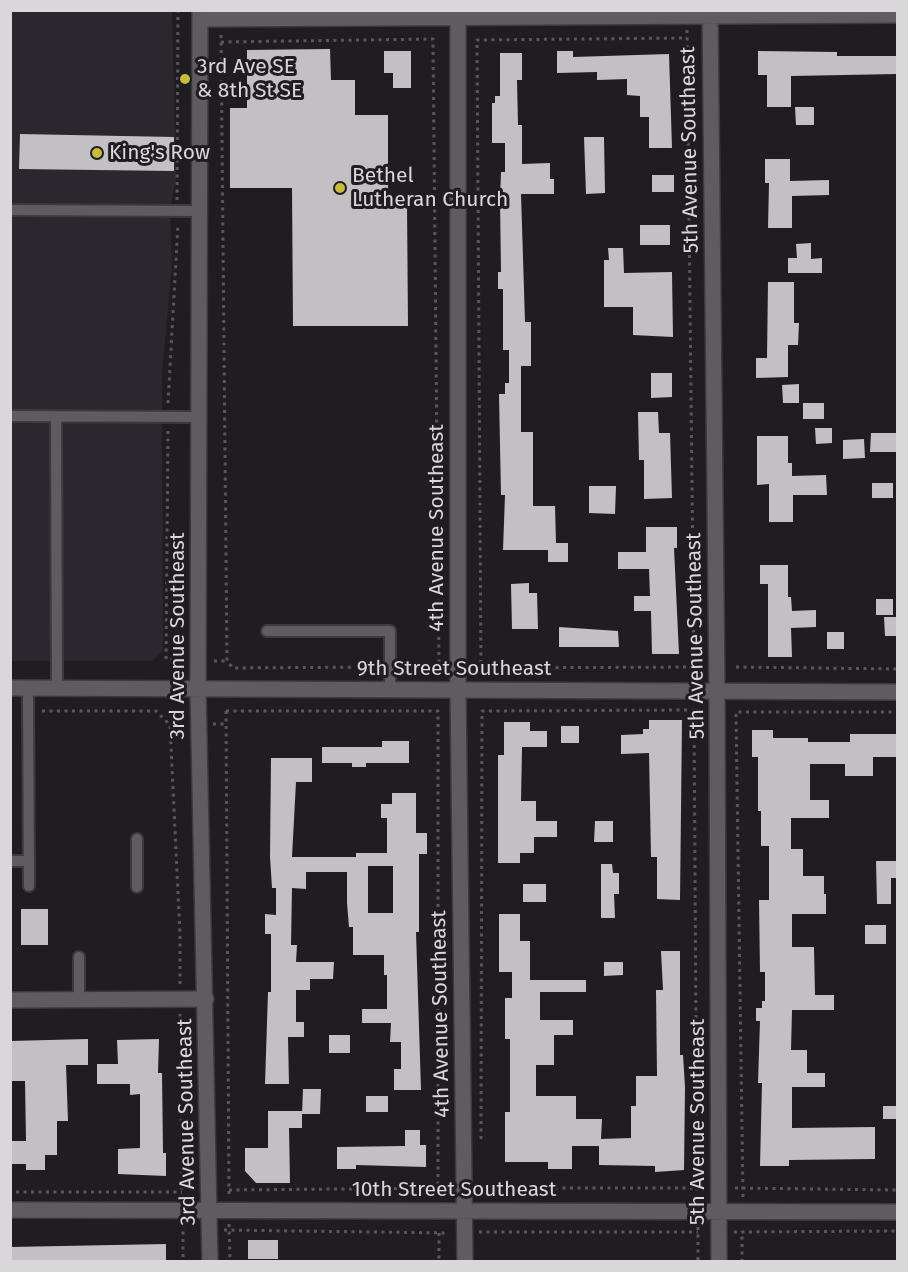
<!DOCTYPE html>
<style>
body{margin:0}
#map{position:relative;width:908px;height:1272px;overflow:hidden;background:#201d21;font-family:"Fira Sans",sans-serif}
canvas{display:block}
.frame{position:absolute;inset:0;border:12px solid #d9d7d9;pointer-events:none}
</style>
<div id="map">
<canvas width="908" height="1272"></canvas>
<div class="frame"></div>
</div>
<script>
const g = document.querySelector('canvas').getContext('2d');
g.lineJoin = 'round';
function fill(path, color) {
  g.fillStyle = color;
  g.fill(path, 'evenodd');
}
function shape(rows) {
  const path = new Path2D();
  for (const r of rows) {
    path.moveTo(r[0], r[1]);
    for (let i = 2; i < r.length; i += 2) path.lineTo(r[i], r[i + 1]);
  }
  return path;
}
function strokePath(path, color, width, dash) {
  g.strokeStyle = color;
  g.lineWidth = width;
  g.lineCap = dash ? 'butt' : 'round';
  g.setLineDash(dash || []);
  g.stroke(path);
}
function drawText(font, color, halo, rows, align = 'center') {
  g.font = font + ' "Fira Sans",sans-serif';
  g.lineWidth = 6;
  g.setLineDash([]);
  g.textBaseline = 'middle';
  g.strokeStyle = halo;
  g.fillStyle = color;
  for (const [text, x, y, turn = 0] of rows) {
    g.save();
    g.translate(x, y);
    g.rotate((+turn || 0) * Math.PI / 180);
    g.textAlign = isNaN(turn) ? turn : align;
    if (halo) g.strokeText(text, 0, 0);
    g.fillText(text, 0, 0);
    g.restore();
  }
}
fill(shape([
 [10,11,172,11,176,179,170,210,172,266,162,372,163,650,152,661,11,661]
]), '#2c272e');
fill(shape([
 [330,49,331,80,355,80,355,115,388,115,388,204,407,204,408,326,293,326,292,188,230,188,230,108,247,108,247,50],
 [384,51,411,51,411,88,393,88,393,73,384,73],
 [557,51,573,51,573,57,669,54,672,148,649,148,649,117,640,117,640,96,627,95,627,79,597,80,597,72,557,73],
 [758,51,837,52,837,56,897,56,897,74,791,76,791,107,767,107,767,75,758,75],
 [500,53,522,53,522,80,517,80,518,125,522,125,522,164,550,163,550,179,554,179,554,194,521,194,525,322,531,322,531,366,521,366,521,432,533,432,533,506,555,506,556,543,568,543,568,562,548,562,548,550,503,550,505,495,501,495,499,394,505,394,505,383,509,383,509,350,503,350,503,289,498,289,498,272,501,272,500,200,501,172,505,172,505,143,492,143,492,103,495,103,495,96,500,96],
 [795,107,814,107,814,125,796,125],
 [20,134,174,137,174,171,19,169],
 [584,137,604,137,605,193,586,194],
 [765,159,790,159,790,181,829,180,829,195,792,196,792,228,768,228,769,183,765,183],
 [652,175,674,175,674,192,652,192],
 [640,225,670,225,670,245,640,245],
 [811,243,811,259,822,258,822,273,788,273,788,258,797,258,796,244],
 [608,248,623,248,624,273,672,272,673,337,633,335,633,307,604,307,604,260,609,260],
 [768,282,794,282,794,323,799,323,798,345,788,345,788,377,756,378,756,358,767,358],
 [651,373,672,373,672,397,651,398],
 [799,384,799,403,783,403,782,385],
 [803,403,824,403,824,419,803,419],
 [638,412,658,412,659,433,670,433,672,498,644,499,644,460,639,460],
 [815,428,832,428,832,443,816,444],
 [871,433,897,433,897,452,870,452],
 [757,436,788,436,788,463,792,463,792,476,826,475,827,495,793,495,793,522,769,522,769,484,757,485],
 [864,439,865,458,843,459,843,440],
 [872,483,893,483,893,498,872,498],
 [589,486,616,486,615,514,589,513],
 [646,527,677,527,677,548,674,548,679,654,652,654,651,611,634,611,634,596,650,596,649,569,618,569,618,552,646,552],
 [760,565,788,565,788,597,791,597,792,611,816,610,816,627,791,628,792,657,768,657,768,584,760,584],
 [529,583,529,593,537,593,538,629,512,629,511,584],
 [876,599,893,599,893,615,876,615],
 [884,617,897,617,897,636,885,636],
 [559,627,618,631,619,647,559,647],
 [827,632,844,632,844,649,827,649],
 [649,720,682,720,680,900,657,899,657,857,651,857,649,753,621,754,621,735,643,734,643,729,649,729],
 [504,722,530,722,530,731,547,731,547,747,522,747,521,801,536,801,536,821,557,821,557,837,534,837,534,853,520,853,520,863,498,863,498,755,504,755],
 [561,726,579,726,579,743,561,743],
 [752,730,773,730,773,738,808,738,808,742,850,742,850,734,897,734,897,757,873,757,873,776,845,776,845,764,810,764,810,800,829,800,829,818,791,818,791,849,803,849,803,876,824,876,824,894,826,894,826,914,792,914,792,947,814,947,815,995,834,995,834,1010,792,1010,791,1050,807,1050,807,1073,825,1073,825,1087,792,1087,792,1128,875,1127,875,1159,789,1160,789,1166,760,1166,762,1083,758,1083,760,1021,756,1021,756,1008,762,1008,762,1001,765,1001,765,972,760,972,759,900,769,900,769,846,761,846,761,811,758,811,758,757,752,757],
 [382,741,409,741,409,763,366,763,366,767,352,767,352,763,322,763,322,747,382,747],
 [271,758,312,758,312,782,296,782,292,857,356,857,356,853,387,853,387,818,381,818,381,804,392,804,392,793,416,793,416,833,427,833,427,854,419,854,419,932,416,932,421,1090,394,1090,394,1069,401,1069,401,1042,390,1042,391,1023,362,1023,362,1009,387,1009,387,975,384,975,384,955,353,955,353,927,349,927,347,903,347,872,306,872,306,889,292,888,291,945,297,945,296,962,334,962,333,979,310,979,310,990,296,990,296,1022,304,1022,304,1037,288,1037,289,1084,265,1084,268,992,271,992,271,934,265,934,265,914,276,915,276,888,272,888,270,857],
 [368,866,393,866,393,913,368,913],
 [595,821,613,821,613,842,594,842],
 [876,861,897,861,897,878,891,878,891,904,877,904],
 [601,864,612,864,613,873,619,873,619,894,614,894,615,918,601,918],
 [523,884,546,884,546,902,523,902],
 [21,909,48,909,48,945,21,945],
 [499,914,520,914,520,941,530,941,530,980,586,980,586,992,540,992,540,1020,573,1020,573,1035,554,1035,554,1065,536,1065,536,1096,576,1096,576,1119,602,1119,601,1139,631,1138,631,1106,636,1106,636,1076,657,1076,656,990,663,990,661,951,680,951,680,1055,683,1055,685,1087,684,1170,655,1172,655,1166,599,1165,599,1146,572,1146,572,1169,548,1169,548,1162,505,1162,505,1112,510,1112,510,1039,505,1039,505,998,512,998,512,972,499,972],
 [865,925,886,925,886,944,865,944],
 [604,962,623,962,623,975,604,976],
 [329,1035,350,1035,350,1053,329,1053],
 [88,1039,88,1065,66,1065,68,1121,57,1121,57,1155,45,1155,45,1170,26,1170,26,1164,10,1164,10,1141,26,1141,25,1081,11,1081,10,1041],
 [159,1039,158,1073,162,1073,163,1153,166,1153,166,1176,118,1174,118,1149,140,1148,140,1094,130,1095,130,1084,97,1084,97,1064,118,1064,117,1040],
 [303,1089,321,1089,320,1114,302,1114],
 [366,1096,388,1096,388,1112,366,1112],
 [883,1106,897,1106,897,1119,883,1119],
 [268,1111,302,1111,302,1128,289,1128,290,1183,256,1183,245,1171,245,1148,268,1148],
 [405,1130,420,1130,420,1145,426,1145,426,1167,356,1165,356,1169,337,1169,337,1147,405,1146],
 [248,1240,278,1240,278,1259,248,1259],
 [166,1244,166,1262,10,1262,10,1247]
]), '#c3c0c4');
const lane = shape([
 [10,210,199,211],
 [10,416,199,417],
 [56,417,57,688],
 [267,631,390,631,390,690],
 [28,688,29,886],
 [137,839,137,887],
 [10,861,28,861],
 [79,957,79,1000]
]);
const street = shape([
 [458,10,458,690,465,1262],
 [710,10,717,692,719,1262],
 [201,19,898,15],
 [10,1000,206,999],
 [10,1210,898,1212]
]);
const secondary = shape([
 [200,10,198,690,210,1262],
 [10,688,898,692]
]);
strokePath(lane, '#3b3a3c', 14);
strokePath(street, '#3b3a3c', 18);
strokePath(secondary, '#3b3a3c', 18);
strokePath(shape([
 [687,30,694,667,481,668,477,40,687,38],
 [221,35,227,661,233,668,377,667],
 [221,42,433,39,439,667,402,667],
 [177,200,178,10],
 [168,403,178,224],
 [168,431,166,659,183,660],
 [214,661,227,661],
 [736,667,898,669],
 [42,711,156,711,170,725,180,935,180,984],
 [226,711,438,711,438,1197],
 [226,711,229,1196],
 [213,724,226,724],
 [170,725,183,725],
 [180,1014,182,1197],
 [481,1139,482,711,694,710,697,1197],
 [480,1188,704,1188],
 [735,1188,898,1190],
 [229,1190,449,1188],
 [16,1192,182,1192],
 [743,1197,736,712,898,712],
 [183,1224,183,1262],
 [229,1224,230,1262],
 [698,1227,698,1262],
 [224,1230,449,1233],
 [479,1232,698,1232],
 [734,1232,898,1231],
 [439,1233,439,1262],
 [742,1262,742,1231]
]), '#5a575b', 3, [3, 4.5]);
strokePath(lane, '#5f5c60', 10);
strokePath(street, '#5f5c60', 15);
strokePath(secondary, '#5f5c60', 15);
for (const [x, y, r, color] of [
 [185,79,6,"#c7bb3b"],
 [97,153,6,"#c7bb3b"],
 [340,188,6,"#c7bb3b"]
]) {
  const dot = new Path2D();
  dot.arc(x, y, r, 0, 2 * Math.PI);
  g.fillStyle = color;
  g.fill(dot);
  strokePath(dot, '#201d21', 2);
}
drawText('21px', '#d9d7d9', '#201d21', [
 ["3rd Ave SE",197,67],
 ["& 8th St SE",197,91],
 ["King's Row",109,153],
 ["Bethel",352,176],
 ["Lutheran Church",352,200]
], 'left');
drawText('21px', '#d9d7d9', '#201d21', [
 ["5th Avenue Southeast",690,150,-91],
 ["4th Avenue Southeast",437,528,-90],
 ["3rd Avenue Southeast",178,636,-90],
 ["5th Avenue Southeast",696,636,-91],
 ["9th Street Southeast",454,669],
 ["4th Avenue Southeast",441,1014,-91],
 ["3rd Avenue Southeast",187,1122,-91],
 ["5th Avenue Southeast",698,1122,-90],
 ["10th Street Southeast",454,1190]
]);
</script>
